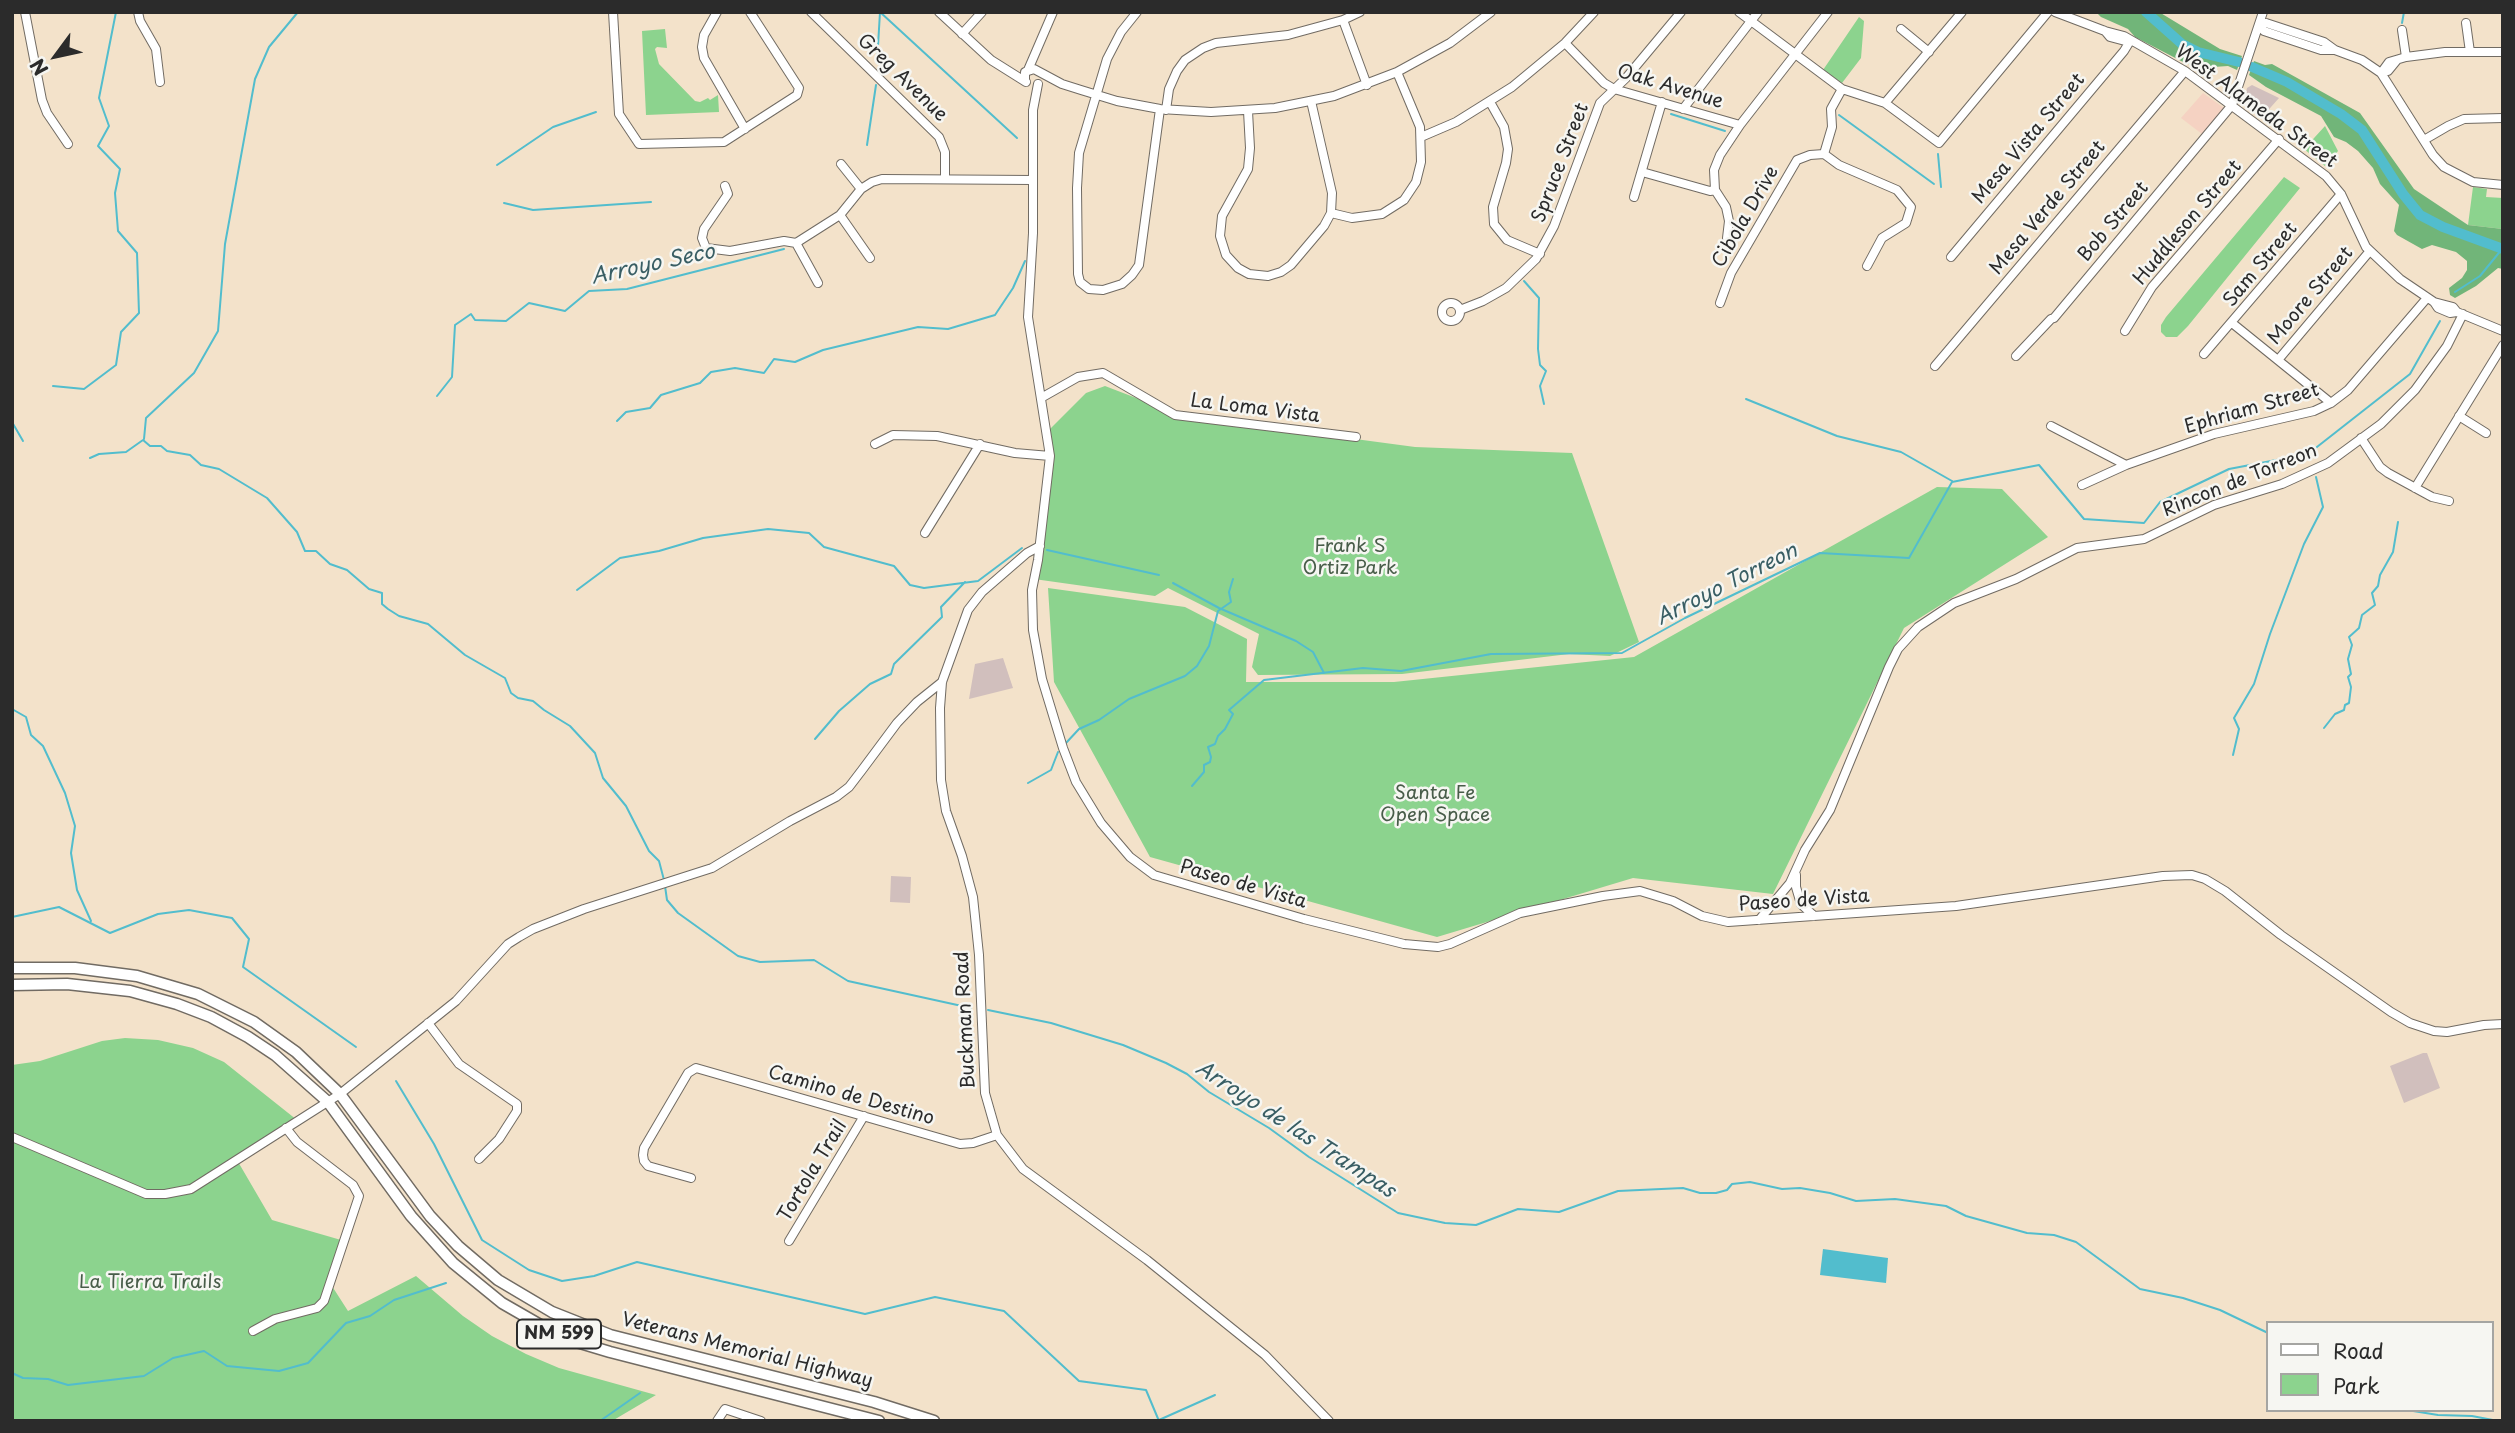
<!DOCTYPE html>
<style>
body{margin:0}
#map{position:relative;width:2515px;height:1433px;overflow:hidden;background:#f3e2ca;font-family:"Playpen Sans",sans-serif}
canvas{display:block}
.frame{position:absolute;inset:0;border:14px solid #2b2b2b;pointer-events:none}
.legend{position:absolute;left:2266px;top:1321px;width:228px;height:91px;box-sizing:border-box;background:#f6f6f2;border:2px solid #a5a5a2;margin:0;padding:9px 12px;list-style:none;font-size:21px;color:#2b2b2b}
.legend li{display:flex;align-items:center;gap:14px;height:35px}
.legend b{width:35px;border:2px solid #a5a5a2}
.north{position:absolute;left:21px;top:21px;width:70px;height:70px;-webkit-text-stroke:5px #f6f6f2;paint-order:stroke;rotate:237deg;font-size:19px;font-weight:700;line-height:28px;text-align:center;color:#2b2b2b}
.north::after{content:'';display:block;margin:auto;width:24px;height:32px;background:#2b2b2b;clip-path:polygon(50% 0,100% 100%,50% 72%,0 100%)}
</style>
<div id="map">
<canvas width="2515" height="1433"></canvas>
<div class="frame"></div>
<ul class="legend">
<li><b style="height:9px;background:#fff"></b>Road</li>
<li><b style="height:19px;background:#8cd38e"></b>Park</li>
</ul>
<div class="north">N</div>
</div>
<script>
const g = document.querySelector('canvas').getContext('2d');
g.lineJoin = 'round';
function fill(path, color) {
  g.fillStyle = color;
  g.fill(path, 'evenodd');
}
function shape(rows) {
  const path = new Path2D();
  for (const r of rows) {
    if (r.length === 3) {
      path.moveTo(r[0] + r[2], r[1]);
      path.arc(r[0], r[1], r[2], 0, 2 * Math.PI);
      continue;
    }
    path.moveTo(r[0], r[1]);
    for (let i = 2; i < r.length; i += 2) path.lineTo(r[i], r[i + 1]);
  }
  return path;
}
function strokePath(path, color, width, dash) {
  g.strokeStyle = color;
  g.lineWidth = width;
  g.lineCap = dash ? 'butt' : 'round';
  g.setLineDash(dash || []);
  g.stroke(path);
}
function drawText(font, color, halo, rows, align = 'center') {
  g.font = font + ' "Playpen Sans",sans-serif';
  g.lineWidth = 5;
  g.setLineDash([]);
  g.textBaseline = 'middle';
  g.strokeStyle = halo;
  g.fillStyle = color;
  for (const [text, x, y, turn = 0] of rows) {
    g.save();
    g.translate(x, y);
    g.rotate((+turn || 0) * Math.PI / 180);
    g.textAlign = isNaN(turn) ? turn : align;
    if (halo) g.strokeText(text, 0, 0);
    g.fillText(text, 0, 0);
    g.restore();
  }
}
fill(shape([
 [2203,93,2224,108,2202,134,2181,118]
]), '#f5d2c2');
fill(shape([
 [2252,85,2279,98,2263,116,2244,102,2247,88],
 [1003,658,1013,688,969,699,975,664],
 [891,876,911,877,910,903,890,902],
 [2423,1053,2427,1053,2440,1088,2404,1103,2390,1066]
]), '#d1bfbd');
fill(shape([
 [1859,17,1864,21,1861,58,1842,83,1823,70],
 [665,29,667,48,657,47,655,49,659,64,695,101,700,102,708,98,710,100,718,95,719,112,646,115,642,31],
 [2325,126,2338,151,2325,166,2304,149],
 [2284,177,2300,188,2188,326,2177,337,2166,337,2161,332,2161,325,2166,317],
 [2473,187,2487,189,2486,197,2503,198,2503,229,2468,225],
 [1105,386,1183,416,1415,447,1572,453,1639,642,1610,656,1569,654,1402,674,1258,675,1252,667,1259,634,1168,588,1155,596,1034,579,1045,503,1047,432,1086,393],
 [1937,487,2002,489,2048,537,1904,628,1773,894,1633,878,1437,937,1150,857,1054,682,1048,588,1185,607,1247,639,1246,682,1394,682,1634,657],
 [125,1038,158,1040,193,1048,224,1062,297,1120,237,1160,272,1220,341,1240,330,1283,348,1311,416,1276,463,1316,492,1336,526,1354,559,1368,656,1395,612,1421,12,1421,12,1065,40,1061,102,1041]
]), '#8cd38e');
fill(shape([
 [2096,12,2159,12,2220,49,2242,56,2237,70,2228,66,2199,68,2183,62,2135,37,2128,29,2101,17],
 [2254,61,2265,65,2272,64,2360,113,2414,189,2468,225,2503,229,2503,269,2498,268,2476,286,2455,298,2450,295,2449,288,2462,278,2467,270,2467,261,2456,252,2432,245,2422,249,2397,235,2394,231,2399,205,2380,184,2373,168,2358,151,2346,142,2334,137,2321,116,2266,87,2249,75]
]), '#71b579');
fill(shape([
 [1823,1249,1888,1258,1886,1283,1820,1275]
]), '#52bdcd');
strokePath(shape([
 [880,12,1017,138],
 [2402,23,2404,12],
 [877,63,880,12],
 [1671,114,1725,131],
 [1839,115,1934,184],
 [867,145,876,85],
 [1938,154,1941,187],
 [497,165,553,127,596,112],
 [504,203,533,210,651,202],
 [1524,281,1539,298,1538,349,1540,365,1546,371,1540,386,1544,404],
 [2455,292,2480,276,2502,249],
 [53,386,84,389,116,365,121,332,139,313,137,253,118,231,115,193,120,169,98,146,109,126,99,98,116,12],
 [437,396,452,377,455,325,471,314,475,320,506,321,529,303,565,311,589,291,627,289,784,249],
 [1746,399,1837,436,1901,452,1952,481],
 [617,421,626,412,650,408,661,395,700,383,711,372,735,368,764,373,774,359,795,362,823,350,918,327,948,329,995,315,1013,288,1025,261],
 [12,422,23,441],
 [144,439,146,418,194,373,218,331,225,244,255,79,269,47,298,12],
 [90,458,99,454,126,452,143,440,150,446,161,446,167,451,190,455,201,465,219,469,267,498,297,532,305,551,316,551,330,564,347,570,369,589,382,593,382,604,388,609,399,616,428,624,465,655,505,678,511,693,518,698,533,701,544,710,570,726,595,753,603,778,626,806,649,851,659,861,664,880],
 [1047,550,1159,575],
 [1173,583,1219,608,1296,641,1313,652,1324,673],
 [577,590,620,558,659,551,703,538,768,529,809,533,824,547,894,566,910,585,924,588,978,581,1022,548],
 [12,709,26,717,31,735,43,746,65,793,75,826,71,853,77,890,91,921],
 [2324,728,2335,714,2344,710,2345,705,2349,703,2351,687,2348,677,2351,674,2348,659,2352,645,2349,637,2359,628,2362,615,2375,605,2372,593,2378,586,2380,575,2393,552,2398,522],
 [815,739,839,711,870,684,891,674,894,664,942,617,941,607,965,582],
 [1066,743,1079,729,1099,720,1129,699,1185,676,1197,666,1209,646,1218,611,1231,602,1229,592,1233,579],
 [2233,755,2239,729,2234,718,2254,684,2270,634,2304,544,2323,507,2316,477],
 [1028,783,1051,770,1058,752],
 [1192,786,1204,772,1204,765,1210,762,1211,757,1208,747,1215,744,1218,736,1225,729,1233,714,1229,710,1264,680,1363,668,1401,671,1491,654,1622,653,1685,618,1820,553,1909,558,1952,482,2039,465,2084,519,2144,523,2160,502,2229,469,2308,454,2410,374,2440,321],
 [665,886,667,900,678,913,738,956,760,962,814,960,848,981,971,1008],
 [12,917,59,907,110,933,158,914,189,910,232,918,249,939,243,967,356,1047],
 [988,1010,1051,1023,1123,1045,1166,1063,1187,1074,1209,1092,1269,1128,1309,1157,1398,1213,1445,1223,1476,1225,1518,1209,1559,1212,1618,1191,1683,1188,1700,1193,1716,1193,1727,1190,1732,1184,1750,1182,1782,1189,1800,1188,1830,1193,1856,1201,1895,1199,1946,1206,1966,1216,2027,1233,2054,1235,2076,1242,2140,1289,2183,1298,2220,1310,2268,1333],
 [396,1081,434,1144,482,1240,529,1270,562,1281,594,1276,637,1262,865,1314,935,1297,1004,1311,1079,1381,1146,1390,1159,1421],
 [12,1373,23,1378,48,1379,68,1385,144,1376,173,1358,204,1351,227,1366,279,1371,308,1363,346,1323,370,1316,394,1300,446,1283],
 [2407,1410,2438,1415,2472,1416,2498,1421],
 [1159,1420,1215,1395],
 [600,1421,640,1393]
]), '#52bdcd', 2);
strokePath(shape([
 [2146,12,2182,44,2198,52,2239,62],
 [2252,67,2287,82,2341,114,2362,130,2403,194,2420,215,2443,227,2503,249]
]), '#52bdcd', 10);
const minor = shape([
 [25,12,42,100,47,113,68,144],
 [138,12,140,21,156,49,160,82],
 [613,12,619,114,639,144,724,142,797,95,799,88,750,12],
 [717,12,704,35,702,47,704,58,745,129],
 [811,12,939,137,945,152,945,179],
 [939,12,991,60,1026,82],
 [1137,12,1121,32,1107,59,1079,153,1077,188,1078,274,1080,282,1089,289,1103,290,1122,284,1132,275,1139,265,1160,109],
 [1739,12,1842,89,1885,103,1939,143,2048,12],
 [2055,12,2105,31,2124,36,2185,71,2326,176,2341,194,2366,247,2400,279,2434,302,2438,308,2450,313,2457,312,2503,331],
 [1343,20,1367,85],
 [2266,23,2324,42,2335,50,2321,50,2264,31,2259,25,2266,23],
 [2466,23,2470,52],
 [1901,29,1929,52],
 [2402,30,2406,57],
 [2105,31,2110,37,2125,41,2130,41],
 [962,34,982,12],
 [1565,43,1604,83,1614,89,1740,125],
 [2335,50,2362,60,2381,73,2433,155,2444,167,2473,182,2503,185],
 [2397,60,2388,71,2381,73,2389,62,2406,57,2445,52,2503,52],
 [1028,70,1053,12],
 [1025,81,1025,72,1034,69,1062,84,1081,90,1117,101,1160,109,1211,112,1275,108,1334,96,1397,72,1450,43,1491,12],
 [1038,84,1033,110,1033,233,1028,317,1050,456,1038,560,1032,590,1033,630,1042,679,1063,748,1076,782,1101,823,1130,857,1154,875,1304,919,1404,944,1438,947,1450,944,1520,913,1603,896,1640,891,1673,901,1702,916,1728,922,1956,906,2163,876,2192,875,2205,879,2225,891,2281,935,2391,1012,2410,1023,2434,1031,2447,1032,2484,1025,2503,1024],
 [1490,102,1504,127,1508,149,1506,163,1493,207,1494,224,1507,240,1540,254],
 [1885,103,1962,12],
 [1683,109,1758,12],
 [1166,110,1169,89,1177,71,1185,60,1203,48,1216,43,1288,35,1343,20,1360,12],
 [1248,111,1250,148,1248,169,1222,216,1220,236,1226,255,1238,268,1249,274,1268,276,1281,272,1291,265,1324,226,1331,213,1332,193,1311,101],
 [1421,137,1456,122,1512,87,1565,43,1594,12],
 [2424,140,2448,126,2464,119,2503,118],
 [1824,154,1839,165,1897,190,1911,207,1906,223,1882,238,1867,266],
 [1824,154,1832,127,1831,109,1842,89],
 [841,164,861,189],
 [1642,172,1710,191,1715,190],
 [725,186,728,194,704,229,702,238,706,248,730,251,784,241,796,243],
 [1634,197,1662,102],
 [1331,213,1352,218,1382,214,1404,200,1416,182,1421,162,1420,127,1397,72],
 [840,215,870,258],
 [1727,238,1729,221,1726,207,1715,190,1714,170,1720,155,1740,125,1828,12],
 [1951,257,2124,51,2130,41],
 [818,283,796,243,840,215,861,189,872,182,882,179,1033,180],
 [2434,302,2453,307,2457,312],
 [1720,303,1731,273,1797,160,1810,155,1824,154],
 [1451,312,9],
 [1460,310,1483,301,1506,288,1536,259,1554,226,1600,103,1626,78,1681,12],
 [2232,323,2331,403],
 [2125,331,2152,287,2279,139],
 [2204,354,2341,194],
 [2016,356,2051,319,2054,318,2232,105,2263,12],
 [2278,360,2369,252],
 [1935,366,2185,71],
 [1041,398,1078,377,1103,373,1175,415,1356,437],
 [2459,416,2486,433],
 [2051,426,2126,465],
 [2361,438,2380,467,2388,473,2432,497,2449,501],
 [875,444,893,435,937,436,1015,453,1050,456],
 [2082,485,2126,465,2214,434,2314,411,2331,403,2348,390,2427,298],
 [2415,488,2503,345],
 [925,533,980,444],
 [1040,546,1027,553,982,592,968,610,942,682,940,708,941,780,946,811,962,856,973,897,979,955,985,1093,997,1135,1023,1169,1147,1260,1265,1355,1329,1421],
 [1796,875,1796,887,1801,904,1814,916],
 [1759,920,1790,883,1805,850,1830,810,1889,667,1898,649,1918,627,1954,603,2016,579,2077,548,2144,539,2214,505,2282,484,2328,463,2381,424,2415,390,2447,346,2463,314],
 [428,1023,459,1064,517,1104,517,1111,499,1139,479,1159],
 [12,1137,146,1194,165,1194,191,1189,340,1094,456,1001,508,944,519,937,533,929,584,909,712,868,790,821,836,797,849,787,862,770,897,723,917,702,942,682],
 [691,1178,648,1166,644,1161,643,1155,644,1148,688,1073,696,1068,960,1144,973,1143,997,1135],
 [789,1241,864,1116],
 [253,1331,275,1319,317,1308,324,1301,359,1196,353,1185,297,1142,286,1128],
 [717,1421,725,1409,761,1421]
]);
const highway = shape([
 [12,968,75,968,137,976,198,994,254,1022,296,1052,340,1094,430,1216,458,1246,498,1280,552,1312,610,1335,874,1402,934,1421],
 [12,985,67,984,130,991,177,1004,211,1017,248,1037,275,1055,328,1102,411,1216,453,1263,502,1303,542,1326,580,1343,610,1352,879,1421]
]);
strokePath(minor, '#716b63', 10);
strokePath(highway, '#716b63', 13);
strokePath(minor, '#fff', 8);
strokePath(highway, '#fff', 10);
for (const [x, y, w] of [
 [559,1334,84]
]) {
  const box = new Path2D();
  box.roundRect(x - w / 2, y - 14.5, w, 29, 5);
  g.fillStyle = '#f6f6f2';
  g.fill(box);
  strokePath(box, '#2b2b2b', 2);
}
drawText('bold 18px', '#2b2b2b', null, [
 ["NM 599",559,1334]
]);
drawText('19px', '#2b2b2b', '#f6f6f2', [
 ["Greg Avenue",902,78,44],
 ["Oak Avenue",1670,87,17],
 ["West Alameda Street",2256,107,36],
 ["Mesa Vista Street",2029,139,-50],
 ["Spruce Street",1561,163,-69],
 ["Mesa Verde Street",2048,208,-50],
 ["Cibola Drive",1746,217,-60],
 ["Bob Street",2114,222,-50],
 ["Huddleson Street",2188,223,-50],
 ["Sam Street",2261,265,-50],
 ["Moore Street",2311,296,-50],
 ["La Loma Vista",1255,409,7],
 ["Ephriam Street",2252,409,-16],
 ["Rincon de Torreon",2240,481,-22],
 ["Paseo de Vista",1243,885,16],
 ["Paseo de Vista",1804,901,-4],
 ["Buckman Road",966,1020,-93],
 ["Camino de Destino",851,1096,16],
 ["Tortola Trail",813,1171,-59],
 ["Veterans Memorial Highway",747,1351,14]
]);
drawText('19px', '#485d49', '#f6f6f2', [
 ["Frank S",1350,547],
 ["Ortiz Park",1350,569],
 ["Santa Fe",1435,794],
 ["Open Space",1435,816],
 ["La Tierra Trails",150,1283]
]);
drawText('italic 21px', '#395e64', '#f6f6f2', [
 ["Arroyo Seco",653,265,-12],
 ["Arroyo Torreon",1727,585,-27],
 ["Arroyo de las Trampas",1295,1130,33]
]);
</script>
